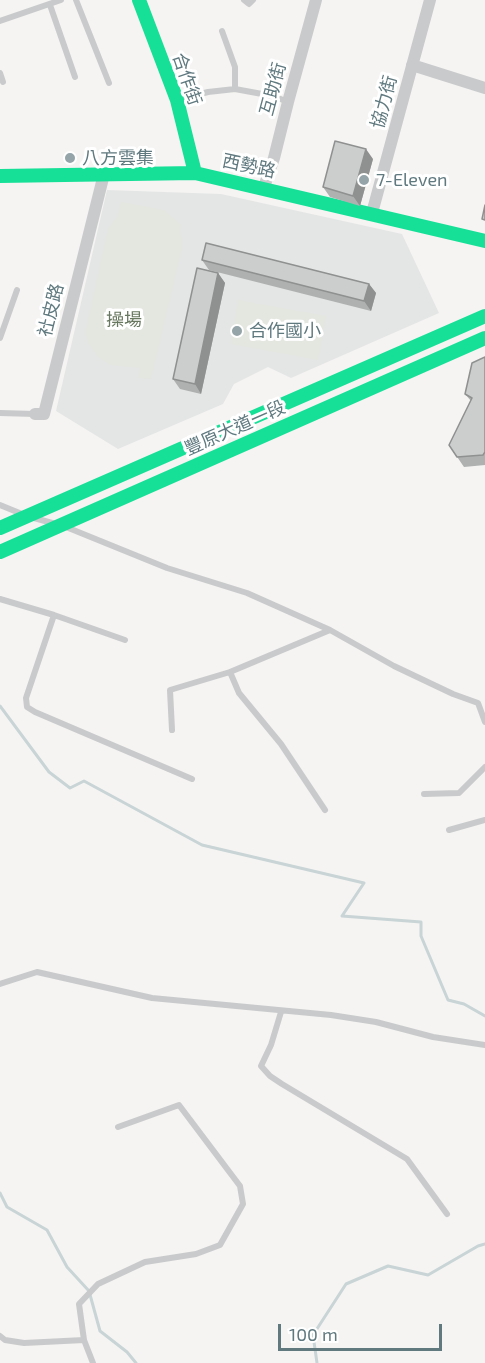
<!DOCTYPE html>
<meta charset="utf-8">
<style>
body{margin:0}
#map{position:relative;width:485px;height:1363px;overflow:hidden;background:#f5f4f3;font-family:"Exo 2",sans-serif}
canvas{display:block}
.scale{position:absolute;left:278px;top:1324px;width:164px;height:27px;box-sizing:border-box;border:3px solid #5f797f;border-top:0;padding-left:8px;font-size:18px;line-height:21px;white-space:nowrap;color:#5f797f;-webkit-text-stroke:4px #fff;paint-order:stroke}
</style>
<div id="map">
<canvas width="485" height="1363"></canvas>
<div class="scale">100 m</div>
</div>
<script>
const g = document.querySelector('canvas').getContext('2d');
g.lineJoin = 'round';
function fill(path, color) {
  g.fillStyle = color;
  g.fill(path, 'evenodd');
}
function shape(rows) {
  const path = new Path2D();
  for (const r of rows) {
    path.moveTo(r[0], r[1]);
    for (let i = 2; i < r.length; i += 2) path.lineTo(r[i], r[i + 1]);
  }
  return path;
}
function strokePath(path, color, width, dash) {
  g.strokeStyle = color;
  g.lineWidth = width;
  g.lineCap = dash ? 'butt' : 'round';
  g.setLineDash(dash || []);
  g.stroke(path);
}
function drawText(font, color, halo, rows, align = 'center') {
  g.font = font + ' "Exo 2","Noto Sans TC",sans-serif';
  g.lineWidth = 6;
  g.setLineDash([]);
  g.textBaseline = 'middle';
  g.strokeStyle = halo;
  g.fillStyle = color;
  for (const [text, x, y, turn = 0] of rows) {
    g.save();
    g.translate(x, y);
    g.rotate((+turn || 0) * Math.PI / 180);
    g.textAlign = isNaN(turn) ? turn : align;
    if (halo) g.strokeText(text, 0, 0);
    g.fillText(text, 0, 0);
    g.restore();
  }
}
fill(shape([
 [107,190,221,194,402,234,439,313,291,378,268,367,234,384,223,404,118,449,56,411]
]), '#e4e6e5');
fill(shape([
 [121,202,164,210,181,225,180,231,183,245,151,379,138,378,140,368,111,365,99,358,90,346,85,333,108,229,117,217],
 [238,300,326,316,318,360,231,344]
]), '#e4e6e0');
strokePath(shape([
 [0,706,49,772,70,788,84,781,202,845,364,883,342,916,421,922,421,936,448,1000,464,1004,485,1016],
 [0,1193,7,1207,47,1230,67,1267,89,1291,100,1331,127,1352,136,1363],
 [317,1363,313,1335,346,1284,388,1266,428,1275,478,1246,485,1244]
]), '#c8d4d5', 3);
strokePath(shape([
 [76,0,109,83],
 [244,0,249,4,253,0],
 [50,5,75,77],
 [0,21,61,0],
 [222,31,235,67,235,89],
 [0,73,3,82],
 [177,100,208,92,235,89,273,96,288,102],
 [0,338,17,290],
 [0,413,35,414],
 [0,505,22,514],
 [34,518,56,524],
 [66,527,167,568,247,593,330,630,394,666,453,694,478,703,485,722],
 [0,599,54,615,125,640],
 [54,615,26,698,27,707,35,712,192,779],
 [230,672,330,630],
 [172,730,170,690,230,672,239,693,281,744,325,810],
 [424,794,459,793,485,767],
 [449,830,485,820],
 [0,984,37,972,152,998,331,1015,376,1022,433,1037,485,1045],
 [281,1012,271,1045,261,1066,270,1076,282,1084,407,1159,447,1214],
 [0,1336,5,1340,24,1343,84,1340],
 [93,1363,84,1340,79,1304,98,1284,145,1262,196,1254,220,1245,243,1204,240,1186,179,1105,118,1127]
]), '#c9cacb', 6);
strokePath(shape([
 [412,65,485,88],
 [264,187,274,158,288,102,316,0],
 [372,213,430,0],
 [35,414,44,414,104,174]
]), '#c9cacb', 12);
strokePath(shape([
 [139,0,177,100,195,173],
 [0,176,195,173,485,241],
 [0,528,485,316],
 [0,552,485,338]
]), '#16e098', 14);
fill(shape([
 [373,159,360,206,330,197,323,187],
 [202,260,369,284,376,293,371,311,209,270],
 [218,273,225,283,201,394,180,389,173,379],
 [485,357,485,465,464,467,449,445,471,401,465,394]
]), '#afb1b1');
fill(shape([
 [366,149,373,159,360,206,353,196],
 [218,273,225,283,201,394,195,384],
 [369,284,376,293,371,311,364,301]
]), '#8f9090');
const building = shape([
 [335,141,366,149,353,196,323,187,335,141],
 [485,205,485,220,482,219,485,205],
 [206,243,369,284,364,301,202,260,206,243],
 [197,268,218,273,195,384,173,379,197,268],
 [485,357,485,452,483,455,457,457,449,445,472,398,465,394,472,363,485,357]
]);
fill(building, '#cccece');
strokePath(building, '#8f9090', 1.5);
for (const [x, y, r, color] of [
 [70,158,6,"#94a4a8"],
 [364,180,6,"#94a4a8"],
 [237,331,6,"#94a4a8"]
]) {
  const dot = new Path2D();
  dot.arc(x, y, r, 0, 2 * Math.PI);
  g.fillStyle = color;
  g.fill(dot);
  strokePath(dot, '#fff', 2);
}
drawText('18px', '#5f797f', '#fff', [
 ["合作街",187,79,71],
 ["互助街",273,89,-75],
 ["協力街",384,102,-75],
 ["西勢路",249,166,12],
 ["社皮路",51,310,-76],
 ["豐原大道一段",235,428,-24]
]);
drawText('18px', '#5f797f', '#fff', [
 ["八方雲集",82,158],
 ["7-Eleven",376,180],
 ["合作國小",249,331]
], 'left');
drawText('18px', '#68775f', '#fff', [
 ["操場",124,320]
]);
</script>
